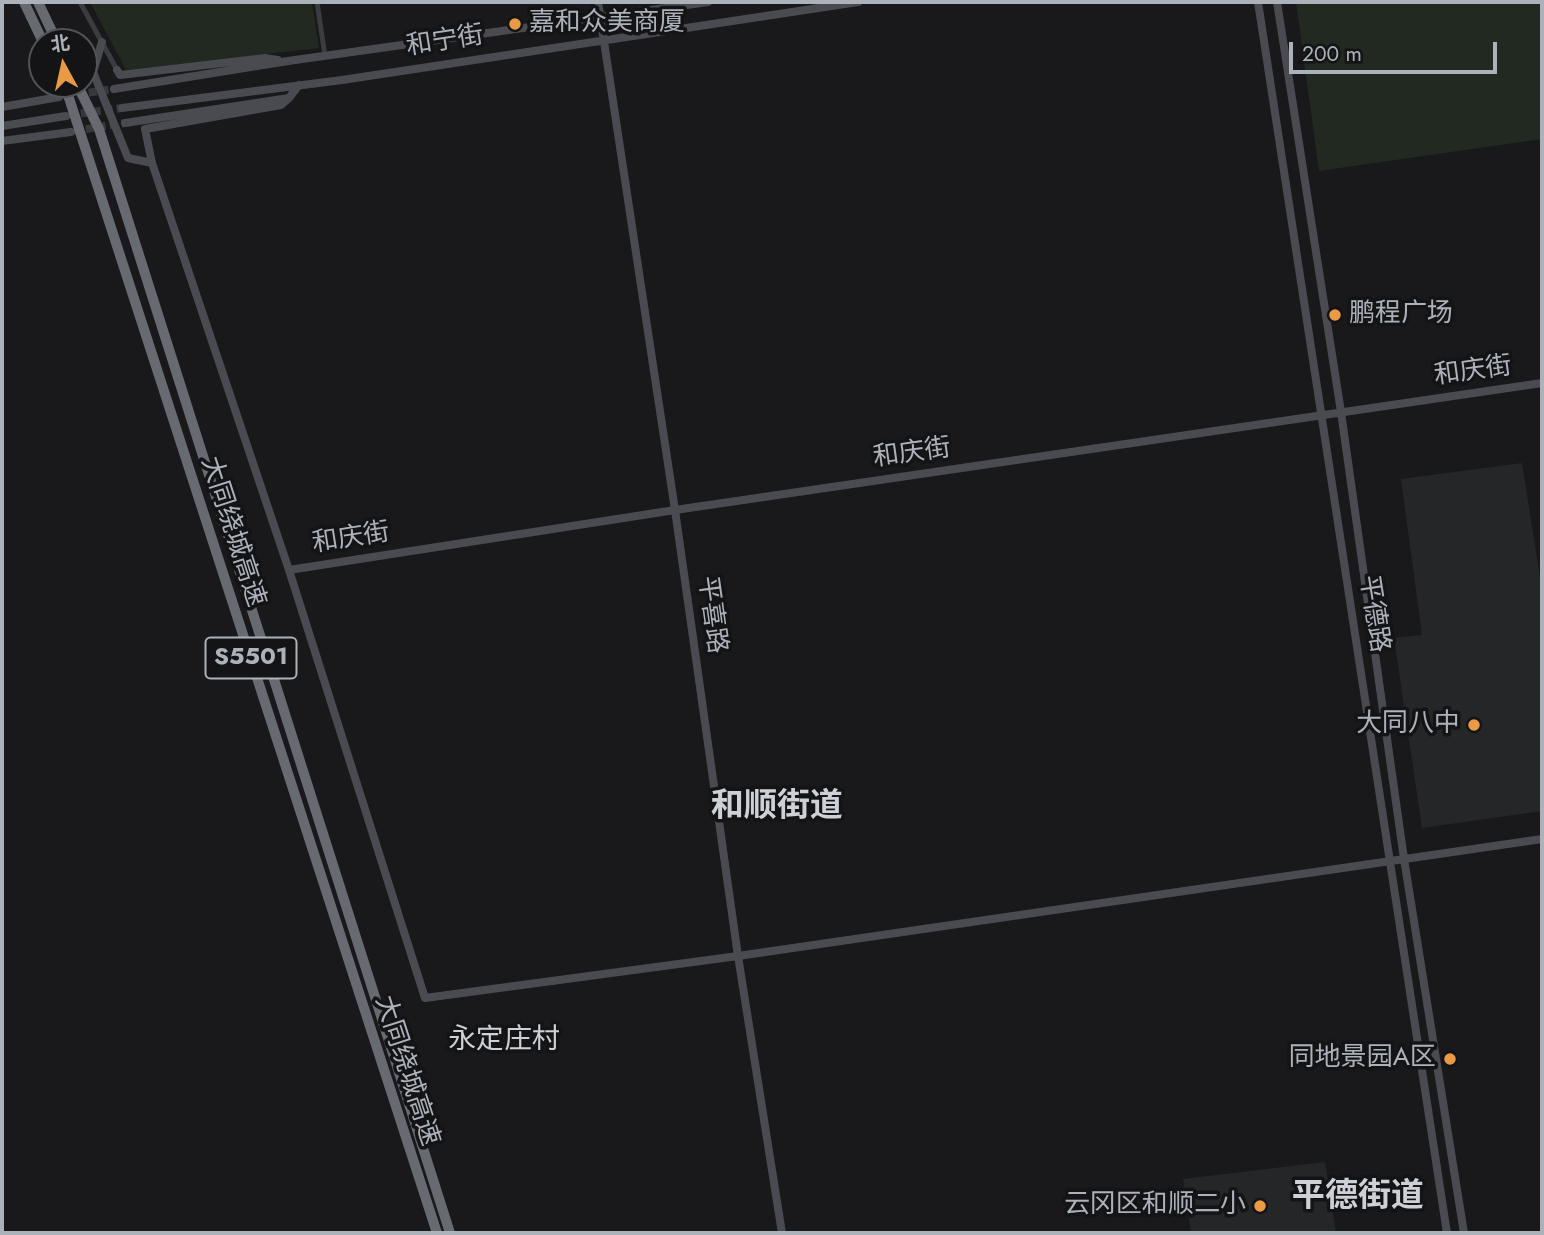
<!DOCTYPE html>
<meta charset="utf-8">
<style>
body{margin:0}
#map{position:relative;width:1544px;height:1235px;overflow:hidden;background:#19191b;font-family:Jost,"Noto Sans SC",sans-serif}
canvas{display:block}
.frame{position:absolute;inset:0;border:4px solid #acb2ba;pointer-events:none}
.north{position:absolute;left:28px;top:28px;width:70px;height:70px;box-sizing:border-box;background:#141416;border:2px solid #515358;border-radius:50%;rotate:352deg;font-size:19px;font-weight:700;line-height:28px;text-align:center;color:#acb2ba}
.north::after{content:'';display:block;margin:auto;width:24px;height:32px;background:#e89b44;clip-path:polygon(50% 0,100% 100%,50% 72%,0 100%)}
.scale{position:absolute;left:1289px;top:42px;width:208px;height:32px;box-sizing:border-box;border:4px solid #acb2ba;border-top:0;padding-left:9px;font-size:21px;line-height:24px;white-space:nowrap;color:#acb2ba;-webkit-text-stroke:5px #141416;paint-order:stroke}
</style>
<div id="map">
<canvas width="1544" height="1235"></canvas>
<div class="frame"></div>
<div class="north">北</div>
<div class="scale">200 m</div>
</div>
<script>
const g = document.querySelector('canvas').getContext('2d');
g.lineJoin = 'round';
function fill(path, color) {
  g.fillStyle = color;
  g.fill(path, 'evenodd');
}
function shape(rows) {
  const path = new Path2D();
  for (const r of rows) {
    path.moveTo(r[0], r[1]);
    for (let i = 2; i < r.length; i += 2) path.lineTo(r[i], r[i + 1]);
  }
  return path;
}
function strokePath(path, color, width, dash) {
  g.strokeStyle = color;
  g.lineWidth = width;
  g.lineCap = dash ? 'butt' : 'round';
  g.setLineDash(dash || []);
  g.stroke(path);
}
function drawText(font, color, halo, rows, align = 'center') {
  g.font = font + ' Jost,"Noto Sans SC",sans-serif';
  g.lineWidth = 7;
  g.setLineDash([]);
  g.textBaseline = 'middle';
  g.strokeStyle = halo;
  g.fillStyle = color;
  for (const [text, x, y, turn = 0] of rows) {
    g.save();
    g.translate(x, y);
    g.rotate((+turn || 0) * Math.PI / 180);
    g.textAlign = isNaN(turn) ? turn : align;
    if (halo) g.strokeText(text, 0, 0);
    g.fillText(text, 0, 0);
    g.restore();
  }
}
fill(shape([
 [1522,463,1542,590,1542,811,1422,828,1394,638,1422,635,1401,479],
 [1325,1162,1336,1233,1191,1233,1183,1179]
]), '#252628');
fill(shape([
 [90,2,312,2,319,48,126,70],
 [1296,2,1542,2,1542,139,1319,171]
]), '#212921');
strokePath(shape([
 [65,96,114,89],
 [69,115,122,108],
 [74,131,125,123]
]), '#36383b', 8, [8, 4]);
strokePath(shape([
 [80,2,117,70],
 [317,2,325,56]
]), '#3a3c40', 5);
strokePath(shape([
 [598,2,675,510,738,956,782,1233],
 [1258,2,1447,1233],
 [1277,2,1341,412,1404,859,1464,1233],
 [102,42,93,72,128,158,152,163],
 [117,70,120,75,265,58,278,60],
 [114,89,288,61,708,2],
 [289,98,281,105,145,129,152,163,289,570,425,998,738,956,1542,839],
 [2,107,59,97],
 [122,108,342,80,858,2],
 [125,123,289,98,299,85],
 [2,126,66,116],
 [2,141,71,132],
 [289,570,675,510,1542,383]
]), '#494b50', 8);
strokePath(shape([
 [24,2,43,42],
 [38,2,57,42],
 [62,84,69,98,437,1233],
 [77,84,99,129,450,1233]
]), '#676b71', 10);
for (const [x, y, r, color] of [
 [515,24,7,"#e89b44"],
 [1335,315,7,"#e89b44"],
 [1474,725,7,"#e89b44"],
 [1450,1059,7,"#e89b44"],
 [1260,1206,7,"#e89b44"]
]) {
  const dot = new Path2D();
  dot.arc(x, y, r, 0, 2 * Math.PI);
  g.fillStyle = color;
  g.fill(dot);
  strokePath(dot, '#141416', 2.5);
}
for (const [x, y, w] of [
 [251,658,91]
]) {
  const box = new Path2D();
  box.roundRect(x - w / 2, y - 20.5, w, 41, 5);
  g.fillStyle = '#141416';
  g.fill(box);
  strokePath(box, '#acb2ba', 2);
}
drawText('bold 24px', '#acb2ba', null, [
 ["S5501",251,658]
]);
drawText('26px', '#acb2ba', '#141416', [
 ["嘉和众美商厦",529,24,"left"],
 ["鹏程广场",1349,315,"left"],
 ["大同八中",1460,725],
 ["同地景园A区",1436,1059],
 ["云冈区和顺二小",1246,1206]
], 'right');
drawText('26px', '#acb2ba', '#141416', [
 ["和宁街",445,42,-9],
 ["和庆街",1473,372,-8],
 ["和庆街",912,454,-8],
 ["大同绕城高速",232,532,72],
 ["和庆街",351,539,-9],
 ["平德路",1373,614,81],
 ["平喜路",711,615,82],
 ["大同绕城高速",406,1071,72]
]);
drawText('28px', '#cdd1d6', '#141416', [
 ["永定庄村",504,1041]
]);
drawText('bold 33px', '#cdd1d6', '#141416', [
 ["和顺街道",777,808],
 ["平德街道",1358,1198]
]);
</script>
